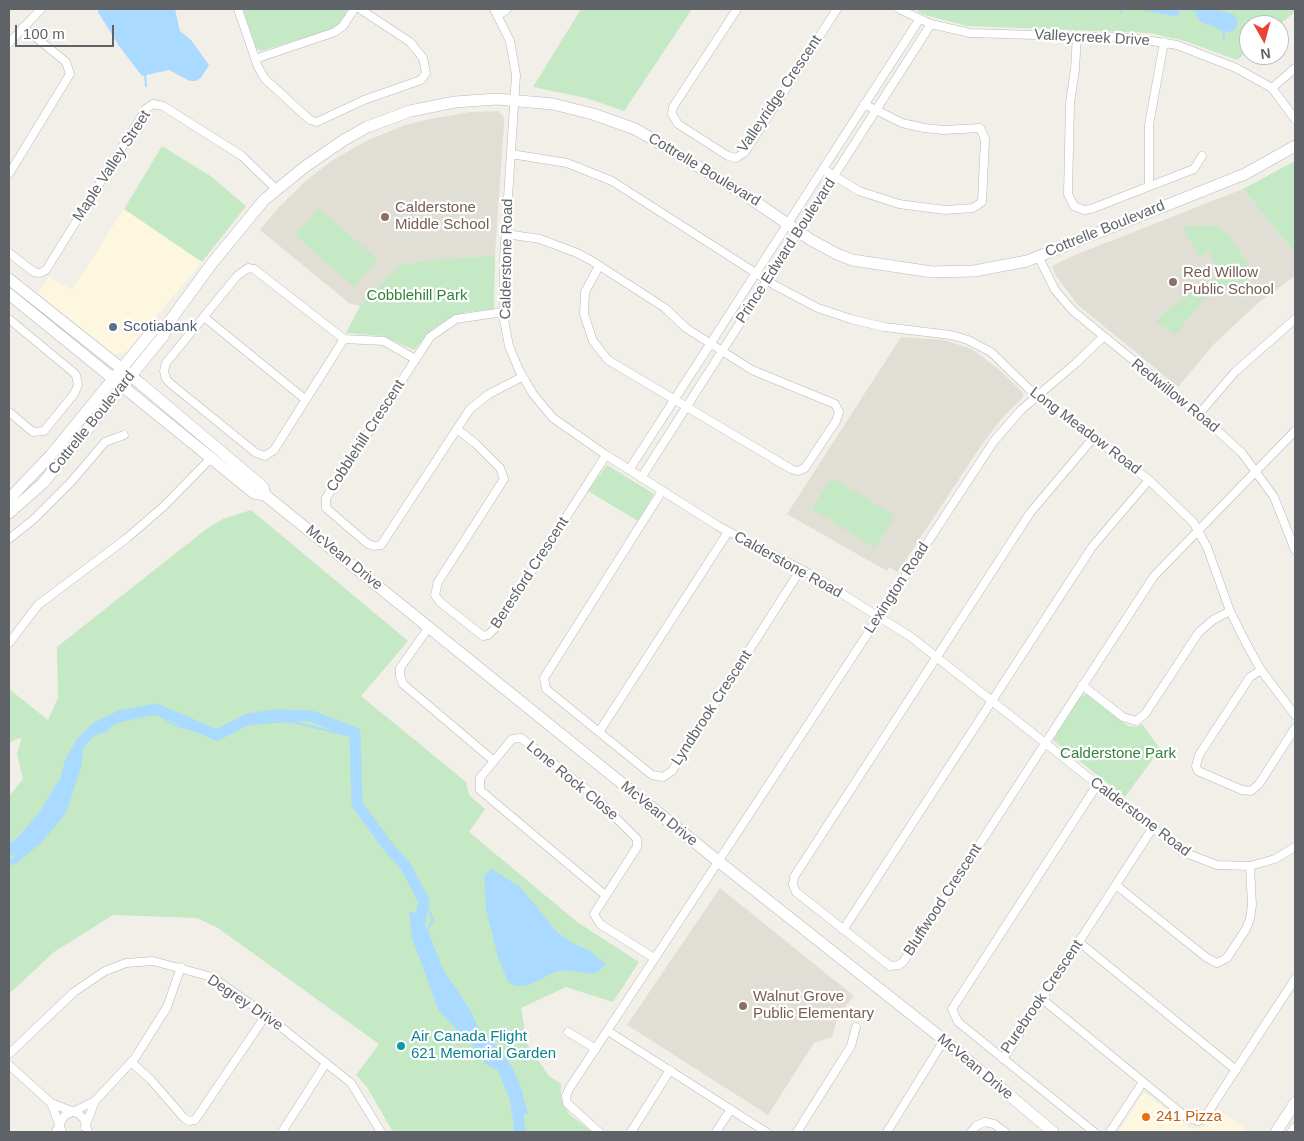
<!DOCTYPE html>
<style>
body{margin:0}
#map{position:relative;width:1304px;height:1141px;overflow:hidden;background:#f1efe8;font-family:Helvetica,sans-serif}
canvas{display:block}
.frame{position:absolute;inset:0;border:10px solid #5f6368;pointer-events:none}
.north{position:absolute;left:1239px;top:15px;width:50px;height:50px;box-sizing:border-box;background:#fff;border:1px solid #bfc1c3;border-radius:50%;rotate:173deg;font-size:14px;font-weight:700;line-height:20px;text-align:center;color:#5f6368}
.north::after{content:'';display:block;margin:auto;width:18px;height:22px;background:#ea4335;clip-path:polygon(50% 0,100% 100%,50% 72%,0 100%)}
.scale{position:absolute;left:15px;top:25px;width:99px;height:22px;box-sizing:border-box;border:2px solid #5f6368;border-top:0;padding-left:6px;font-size:15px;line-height:18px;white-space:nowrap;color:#5f6368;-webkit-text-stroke:4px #fff;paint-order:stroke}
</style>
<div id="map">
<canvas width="1304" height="1141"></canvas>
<div class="frame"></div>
<div class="north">N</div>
<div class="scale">100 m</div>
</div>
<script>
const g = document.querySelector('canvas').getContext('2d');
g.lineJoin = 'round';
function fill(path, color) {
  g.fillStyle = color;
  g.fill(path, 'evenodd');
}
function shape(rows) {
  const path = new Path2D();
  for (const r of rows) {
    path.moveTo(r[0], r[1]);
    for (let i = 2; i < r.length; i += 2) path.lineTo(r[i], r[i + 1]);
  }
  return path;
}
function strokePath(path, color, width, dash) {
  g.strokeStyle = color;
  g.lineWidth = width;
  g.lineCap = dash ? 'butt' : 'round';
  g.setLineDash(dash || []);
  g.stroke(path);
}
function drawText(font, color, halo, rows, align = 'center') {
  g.font = font + ' Helvetica,sans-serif';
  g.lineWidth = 4.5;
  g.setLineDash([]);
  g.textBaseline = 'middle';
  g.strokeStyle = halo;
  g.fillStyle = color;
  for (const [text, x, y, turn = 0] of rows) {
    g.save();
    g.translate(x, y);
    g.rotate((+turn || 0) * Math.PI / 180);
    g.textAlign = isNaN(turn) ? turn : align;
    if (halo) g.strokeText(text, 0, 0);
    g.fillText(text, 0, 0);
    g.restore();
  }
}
fill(shape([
 [124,209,202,262,127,351,115,355,38,293,49,277,72,290],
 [1144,1092,1190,1128,1196,1129,1204,1127,1218,1109,1249,1132,1118,1132]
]), '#fef7e0');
fill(shape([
 [498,111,504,117,504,124,495,255,419,261,399,265,360,306,349,303,260,230,280,206,308,179,333,160,368,140,405,125,430,119,470,112],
 [1243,189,1295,253,1295,276,1257,304,1214,344,1178,387,1078,305,1056,276,1052,266,1075,255],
 [901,337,944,340,972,349,1001,371,1023,393,1023,397,1002,418,980,447,898,572,889,567,887,571,787,514],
 [720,888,854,996,838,1016,832,1037,814,1043,768,1115,627,1025]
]), '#e1ded6');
fill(shape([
 [243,9,347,9,347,12,336,28,261,51,256,48],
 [581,9,692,9,624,111,586,98,533,87],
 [919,9,1295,9,1295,12,1279,25,1249,25,1249,50,1237,60,1185,41,1150,33,967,26,925,15,918,12],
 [162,146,212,177,246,206,202,262,124,209],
 [1295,161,1295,253,1243,189],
 [319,208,378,260,354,287,295,235],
 [1182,226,1219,226,1231,238,1248,264,1247,287,1232,298,1224,290,1212,290,1175,335,1156,321,1193,290,1220,274,1209,251,1199,257],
 [495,255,494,309,467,312,448,319,434,328,414,350,383,336,346,333,360,306,399,265,419,261],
 [607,465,654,494,638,521,588,491],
 [832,477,895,516,875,548,812,509],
 [251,510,408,641,361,696,466,782,469,795,485,809,469,832,577,922,639,962,613,1002,566,987,521,1008,527,1044,549,1076,561,1084,561,1099,569,1114,592,1132,393,1132,367,1087,356,1075,379,1044,218,928,197,918,113,915,54,952,9,994,9,796,23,779,17,754,22,737,9,743,9,689,48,720,58,698,57,647,205,530,223,519],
 [1087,694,1128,726,1137,727,1142,724,1160,749,1125,797,1053,740,1080,696]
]), '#c5e8c5');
fill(shape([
 [99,9,175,9,180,31,191,40,209,65,201,78,196,81,190,81,169,70,142,76,119,46,98,12],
 [1137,9,1180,9,1180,10,1179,15,1173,16],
 [1197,9,1214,9,1233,14,1237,19,1237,26,1233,31,1227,32,1201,22,1196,16],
 [104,722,110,724,109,731,95,735,83,748,81,768,66,813,42,842,17,863,9,866,9,860,14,858,16,849,35,833,52,811,65,760,77,739,89,727],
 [492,869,521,888,558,933,574,944,588,950,607,965,602,967,598,972,591,974,565,970,555,972,529,985,516,986,508,982,498,957,486,909,484,875],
 [409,912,416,913,427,929,443,969,469,1008,479,1029,500,1050,512,1067,520,1084,528,1114,512,1114,510,1100,498,1070,485,1064,478,1051,439,1011,412,938]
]), '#aadaff');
strokePath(shape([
 [1187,9,1198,12],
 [1121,12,1122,9],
 [1223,28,1224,39],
 [145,74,146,86],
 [110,724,155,712,174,725,200,732,225,734,249,724,289,721,350,736,356,744,359,760,357,786,361,811,370,829,390,851,412,868,433,920,427,929]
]), '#aadaff', 2);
strokePath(shape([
 [94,729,120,716,156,709,217,735,248,719,274,715,311,716,355,733,357,804,389,848,405,865,424,901,418,932],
 [9,851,21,842,45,814,62,785],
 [516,1099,520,1132]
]), '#aadaff', 11);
const minor = shape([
 [238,9,258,67,265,79,310,120,317,122,364,100,421,80,426,73,423,58,410,42,360,9],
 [494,9,510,41,516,75,504,259,504,320,509,346,519,370,533,394,553,418,606,455,718,526,812,575,911,637,1183,852,1217,865,1250,866,1275,859,1295,847],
 [737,9,673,107,672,114,678,124,728,156,736,158,745,152,837,9],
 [899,9,931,24,970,33,1133,38,1177,45,1236,68,1272,88,1295,119],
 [499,15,507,9],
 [1077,36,1075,69,1070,103,1068,194,1074,206,1084,210,1091,209,1194,169,1202,156],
 [9,43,41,9],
 [255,59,335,32,343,26,354,9],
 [1272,88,1295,68],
 [511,154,567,163,612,181,776,286,818,308,851,319,884,327,951,335,968,340,991,352,1028,388,1149,480,1193,522,1207,547,1230,611,1246,643,1261,670,1295,715],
 [823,169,859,191,899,204,945,210,973,208,982,202,985,139,980,128,944,130,924,128,902,123,864,104],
 [9,174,70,74,66,62,23,27],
 [1149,186,1149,125,1164,42],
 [506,234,540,239,577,253,592,261,665,308,686,328,752,370,835,404,839,412,836,421,805,468,798,471,791,469,608,360,593,341,584,314,585,292,599,266],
 [9,253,34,272,40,273,46,270,146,109,153,104,163,106,242,156,277,190],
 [1038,256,1055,290,1073,311,1199,414,1242,453,1274,497,1295,550],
 [503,312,456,319,430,337,326,498,326,508,368,544,374,546,381,545,470,409,489,394,522,377],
 [204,317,306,400],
 [9,319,73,372,76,375,78,385,74,394,44,431,33,432,9,412],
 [344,339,274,450,265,456,256,453,171,384,166,379,164,371,166,363,237,276,248,268,254,269,344,339,384,341,415,359],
 [1199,414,1235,372,1295,319],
 [457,429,476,444,500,468,504,479,438,582,435,595,440,602,483,636,488,635,495,628,606,455],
 [1094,437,1030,513,794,877,793,885,796,892,890,966,899,965,903,962,1154,576,1295,431],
 [629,470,919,20],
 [641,478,931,24],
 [662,491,544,678,546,689,652,775,663,777,672,771,801,569],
 [9,539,34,519,71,482,105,442,124,435],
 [429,627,400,668,400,676,403,684,494,761],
 [9,643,38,605,127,538,164,506,211,458],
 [1261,670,1250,677,1199,755,1196,766,1198,771,1242,790,1251,791,1259,784,1295,728],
 [1082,685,1123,717,1136,721,1145,714,1199,632,1213,620,1230,611],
 [599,732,728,532],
 [1116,885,1207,958,1217,963,1227,958,1246,929,1250,919,1252,905,1250,866],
 [605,895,480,790,480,778,512,739,521,738,592,794,637,839,637,847,594,914,600,924,654,958],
 [843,930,1092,547,1149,480],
 [1079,942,1236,1070],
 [1042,999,1186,1117,1198,1121,1205,1117,1295,979],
 [608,1031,766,1132],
 [568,1032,596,1049],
 [9,1054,74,992,105,971,126,963,153,961,212,977,266,1015,351,1083,381,1132],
 [1003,1059,1152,829],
 [131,1062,151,1080,184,1118,189,1121,195,1120,266,1015],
 [9,1065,51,1103,79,1114,84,1119,88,1132],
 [51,1103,62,1132],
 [85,1127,95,1101],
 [56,1132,64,1116,95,1101,135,1058,167,1007,181,967],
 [282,1132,326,1063],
 [599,1132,567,1103,566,1096,569,1089,994,441,1021,410,1076,363,1103,337],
 [631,1132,670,1070],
 [716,1132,731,1109],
 [797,1132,851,1046,856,1027],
 [887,1132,944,1040],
 [971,1132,976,1126,985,1122,994,1124,1005,1132],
 [1094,1132,958,1022,952,1009,1097,785],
 [1110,1132,1143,1082]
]);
const secondary = shape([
 [9,279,141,384,263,487,265,495],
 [9,294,254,493,265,495,718,861,944,1040,1053,1132],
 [9,499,51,455,154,329,166,326],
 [9,513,43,483,86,431,164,335,166,326,213,262,264,200,306,166,344,140,367,127,410,111,455,102,497,99,553,104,593,114,635,129,649,137,744,194,811,240,837,254,852,260,932,272,974,271,1027,261,1245,174,1295,146],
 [1276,1132,1295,1103],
 [1293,1132,1295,1129]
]);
strokePath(minor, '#b5b8bc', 9);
strokePath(secondary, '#b6babf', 12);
strokePath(minor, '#fff', 8);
strokePath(secondary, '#fff', 11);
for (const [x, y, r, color] of [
 [385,217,5,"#8d6e63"],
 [1173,282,5,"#8d6e63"],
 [113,327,5,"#5c6f8a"],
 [743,1006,5,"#8d6e63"],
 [401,1046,5,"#0f9aa8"],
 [1146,1117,5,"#e8710a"]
]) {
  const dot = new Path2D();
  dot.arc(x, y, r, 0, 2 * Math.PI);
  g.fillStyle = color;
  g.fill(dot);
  strokePath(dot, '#fff', 2);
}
drawText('15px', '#5f6368', '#fff', [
 ["Valleycreek Drive",1092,38,3],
 ["Valleyridge Crescent",780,94,-56],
 ["Maple Valley Street",112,166,-57],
 ["Cottrelle Boulevard",704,170,31],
 ["Cottrelle Boulevard",1105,229,-22],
 ["Prince Edward Boulevard",786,251,-57],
 ["Calderstone Road",507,259,-89],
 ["Redwillow Road",1175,396,39],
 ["Cottrelle Boulevard",92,423,-51],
 ["Long Meadow Road",1085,431,37],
 ["Cobblehill Crescent",366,436,-57],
 ["McVean Drive",344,558,39],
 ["Calderstone Road",788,565,29],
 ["Beresford Crescent",530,573,-57],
 ["Lexington Road",897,588,-57],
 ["Lyndbrook Crescent",712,708,-57],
 ["Lone Rock Close",572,781,40],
 ["McVean Drive",659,814,39],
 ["Calderstone Road",1140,817,37],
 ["Bluffwood Crescent",943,900,-57],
 ["Purebrook Crescent",1042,997,-56],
 ["Degrey Drive",245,1003,34],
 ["McVean Drive",975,1067,40]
]);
drawText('15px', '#785e54', '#fff', [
 ["Calderstone",395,208],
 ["Middle School",395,225],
 ["Red Willow",1183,273],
 ["Public School",1183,290],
 ["Walnut Grove",753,997],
 ["Public Elementary",753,1014]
], 'left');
drawText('15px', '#348238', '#fff', [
 ["Cobblehill Park",417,296],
 ["Calderstone Park",1118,754]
]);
drawText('15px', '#4e5e75', '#fff', [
 ["Scotiabank",123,327]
], 'left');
drawText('15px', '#0d838f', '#fff', [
 ["Air Canada Flight",411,1037],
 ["621 Memorial Garden",411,1054]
], 'left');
drawText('15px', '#c56008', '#fff', [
 ["241 Pizza",1156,1117]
], 'left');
</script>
